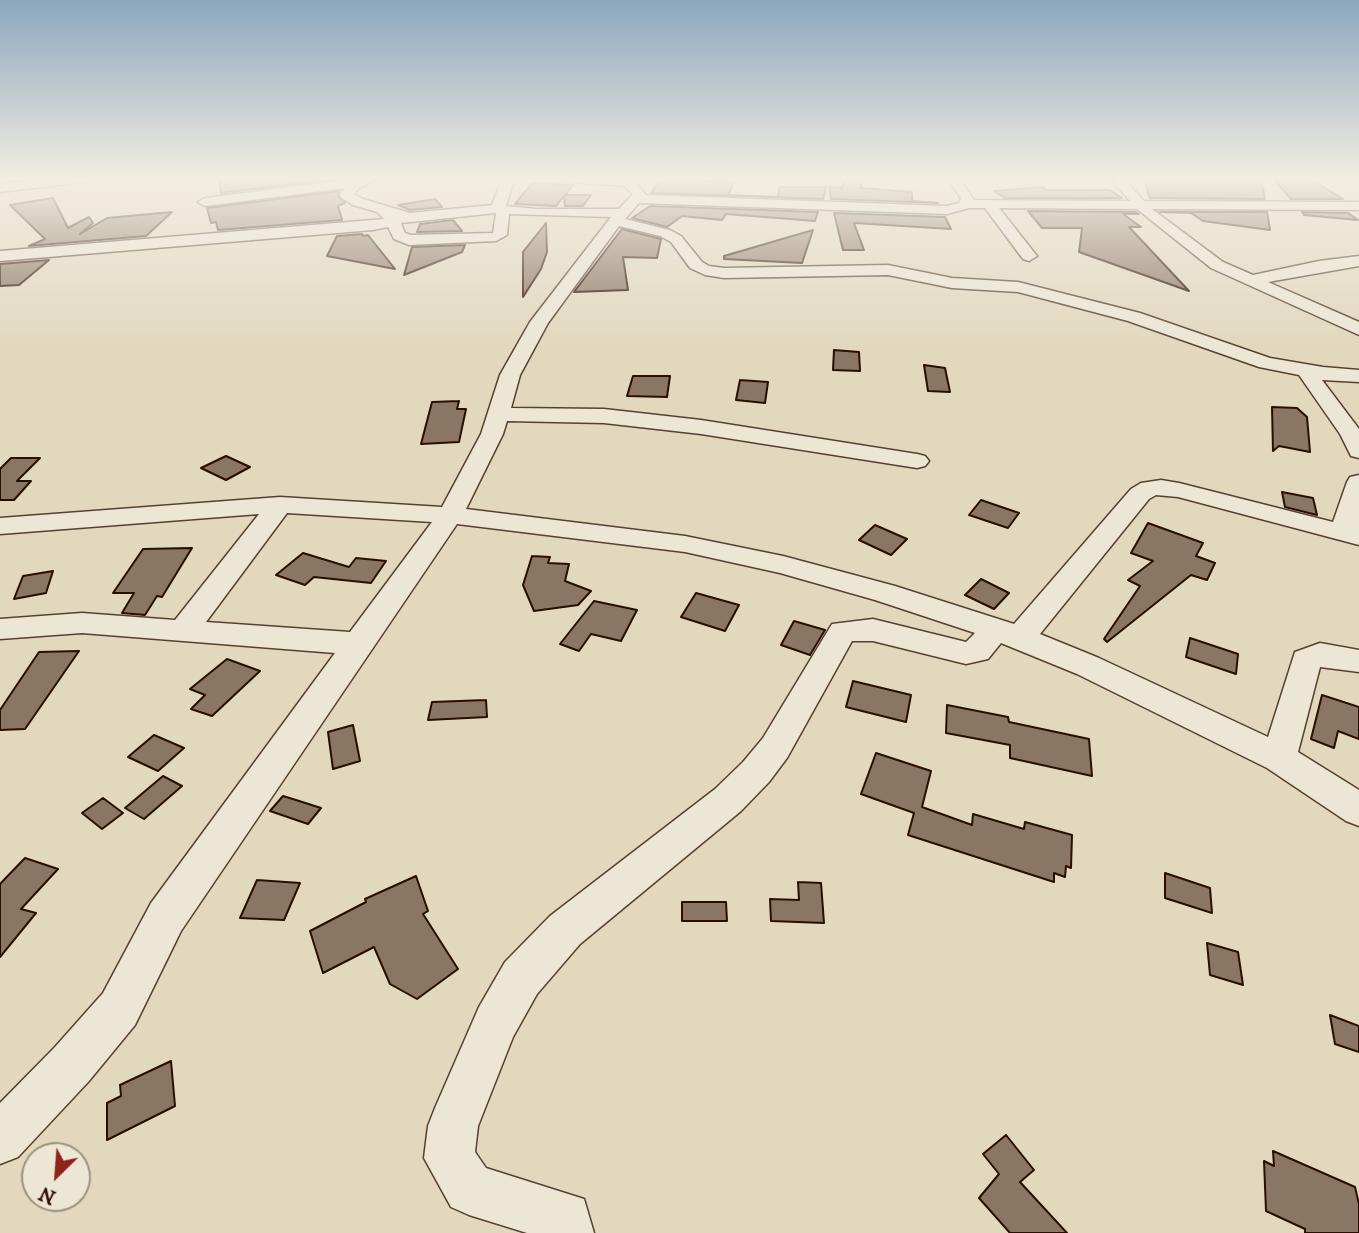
<!DOCTYPE html>
<style>
body{margin:0}
#map{position:relative;width:1359px;height:1233px;overflow:hidden;background:#e1d8be;font-family:"IM FELL DW Pica",serif}
canvas{display:block}
.north{position:absolute;left:21px;top:1142px;width:70px;height:70px;box-sizing:border-box;background:#ece6d5;border:2px solid #9e9080;border-radius:50%;rotate:205deg;font-size:19px;font-weight:700;line-height:28px;text-align:center;color:#2a0e00}
.north::after{content:'';display:block;margin:auto;width:24px;height:32px;background:#8f2418;clip-path:polygon(50% 0,100% 100%,50% 72%,0 100%)}
</style>
<div id="map">
<canvas width="1359" height="1233"></canvas>
<div class="north">N</div>
</div>
<script>
const g = document.querySelector('canvas').getContext('2d');
g.lineJoin = 'round';
function fill(path, color) {
  g.fillStyle = color;
  g.fill(path, 'evenodd');
}
function shape(rows) {
  const path = new Path2D();
  for (const r of rows) {
    path.moveTo(r[0], r[1]);
    for (let i = 2; i < r.length; i += 2) path.lineTo(r[i], r[i + 1]);
  }
  return path;
}
function strokePath(path, color, width, dash) {
  g.strokeStyle = color;
  g.lineWidth = width;
  g.lineCap = dash ? 'butt' : 'round';
  g.setLineDash(dash || []);
  g.stroke(path);
}
const building = shape([
 [219,178,344,178,221,193,219,178],
 [661,178,734,182,728,195,778,197,780,187,826,187,823,199,651,193,661,178],
 [844,178,862,178,861,188,912,192,912,201,938,203,831,199,829,187,842,188,844,178],
 [1143,178,1261,178,1265,199,1150,198,1143,178],
 [1273,178,1309,178,1343,199,1291,199,1273,178],
 [532,183,573,185,565,195,591,195,583,206,565,206,564,196,556,206,515,204,532,183],
 [1043,187,1046,190,1110,190,1122,198,1005,198,994,191,1043,187],
 [339,191,338,196,345,203,338,206,342,220,218,230,216,222,211,223,207,208,339,191],
 [53,198,68,228,89,217,93,223,80,234,107,218,172,212,146,236,29,246,45,239,10,205,53,198],
 [435,199,442,207,410,210,398,205,435,199],
 [650,206,818,212,815,221,726,214,722,220,682,216,667,227,632,218,650,206],
 [1028,211,1136,212,1139,214,1123,214,1141,227,1129,227,1189,291,1079,252,1082,228,1042,228,1028,211],
 [1160,212,1267,212,1270,230,1203,221,1191,213,1160,212],
 [1302,212,1348,213,1358,220,1304,215,1302,212],
 [834,213,945,217,951,229,854,223,864,250,843,250,834,213],
 [453,220,462,231,417,232,420,224,453,220],
 [546,223,547,252,541,269,523,297,523,252,546,223],
 [622,229,661,239,657,258,623,257,628,290,574,292,622,229],
 [813,230,802,263,724,259,724,256,813,230],
 [362,234,363,236,368,235,395,269,327,256,337,236,362,234],
 [465,245,462,252,404,275,412,247,465,245],
 [49,260,19,285,0,286,0,264,49,260],
 [834,350,859,352,860,371,833,370,834,350],
 [924,365,945,368,950,392,928,391,924,365],
 [633,376,670,376,667,397,627,396,633,376],
 [740,380,768,382,765,403,736,400,740,380],
 [459,401,457,409,466,409,459,442,421,444,432,402,459,401],
 [1272,407,1297,408,1307,417,1310,452,1279,446,1273,451,1272,407],
 [226,456,250,467,226,480,201,468,226,456],
 [11,458,40,458,17,481,31,481,14,500,0,500,0,469,11,458],
 [1282,492,1313,498,1317,515,1285,507,1282,492],
 [981,500,1019,513,1008,528,969,515,981,500],
 [1148,523,1203,543,1196,556,1215,563,1207,580,1191,575,1107,642,1104,639,1140,586,1128,580,1153,561,1131,553,1148,523],
 [875,525,907,539,891,555,859,540,875,525],
 [192,548,162,597,157,596,145,615,122,613,134,593,113,593,143,549,192,548],
 [303,553,349,567,356,558,386,561,371,583,314,577,305,585,276,575,303,553],
 [532,556,550,557,548,563,569,564,565,581,591,591,578,605,534,611,523,585,532,556],
 [53,571,46,593,14,599,23,576,53,571],
 [981,579,1009,593,994,609,965,595,981,579],
 [696,593,739,605,725,631,681,617,696,593],
 [594,601,637,610,621,641,591,634,579,651,560,644,594,601],
 [794,621,825,630,810,655,781,645,794,621],
 [1190,638,1238,654,1236,674,1186,657,1190,638],
 [79,651,25,729,0,730,0,710,39,652,79,651],
 [227,659,260,671,212,716,191,709,205,695,190,689,227,659],
 [853,681,911,695,906,722,846,707,853,681],
 [1322,695,1359,707,1359,739,1338,731,1334,748,1311,739,1322,695],
 [486,700,487,717,428,720,432,702,486,700],
 [947,705,1008,717,1009,722,1089,739,1092,776,1010,758,1010,745,946,733,947,705],
 [353,725,360,761,333,769,328,732,353,725],
 [154,735,184,748,158,771,128,757,154,735],
 [876,753,931,771,922,807,972,825,973,814,1024,829,1025,822,1072,835,1071,868,1066,866,1065,877,1054,873,1054,882,908,835,914,813,861,794,876,753],
 [163,776,182,786,144,819,125,808,163,776],
 [283,796,296,800,321,808,308,824,270,811,283,796],
 [103,798,123,813,102,829,82,813,103,798],
 [25,858,58,869,21,909,36,913,0,957,0,884,25,858],
 [1165,873,1210,888,1212,913,1165,898,1165,873],
 [416,876,428,911,423,914,458,969,417,999,390,984,374,947,323,973,310,931,366,902,365,899,416,876],
 [257,880,300,883,284,920,240,918,257,880],
 [798,882,821,883,824,923,771,921,770,899,799,900,798,882],
 [682,902,726,902,727,921,682,921,682,902],
 [1207,943,1238,952,1243,985,1210,975,1207,943],
 [1330,1015,1359,1026,1359,1052,1335,1044,1330,1015],
 [171,1061,175,1106,107,1140,107,1103,121,1096,120,1085,171,1061],
 [1006,1135,1034,1170,1020,1182,1067,1233,1010,1233,979,1198,999,1174,983,1154,1006,1135],
 [1273,1151,1355,1187,1359,1204,1359,1233,1305,1233,1305,1229,1266,1211,1264,1161,1274,1166,1273,1151]
]);
fill(building, '#897763');
strokePath(building, '#2a0e00', 2);
const minor = shape([
 [56,178,91,178,85,182,0,192,0,184,56,178],
 [361,178,377,178,358,189,354,194,363,199,410,213,492,205,500,184,507,178,521,178,512,186,506,206,536,209,619,209,633,194,624,186,567,182,561,178,628,178,633,179,646,195,947,206,959,203,961,198,947,178,959,178,974,200,1130,201,1110,178,1123,178,1144,201,1359,202,1359,210,1152,209,1223,262,1253,275,1319,261,1359,256,1359,266,1268,282,1359,322,1359,335,1211,268,1137,209,999,208,1037,256,1029,261,1023,259,985,208,969,208,947,214,639,203,625,219,670,230,681,236,702,262,709,266,724,268,888,265,952,278,1018,282,1140,313,1270,358,1323,367,1359,370,1359,382,1322,380,1359,429,1359,458,1351,456,1340,434,1299,375,1259,367,1128,321,1018,292,952,288,888,275,724,278,705,275,690,268,671,242,660,236,619,226,548,323,520,375,511,408,604,409,701,420,917,454,925,456,929,461,925,466,917,468,701,434,604,423,507,421,503,434,466,509,685,536,783,556,895,586,1014,624,1131,489,1141,483,1161,480,1179,483,1333,522,1347,482,1350,477,1359,475,1359,545,1178,497,1156,495,1149,499,1040,634,1099,658,1268,737,1295,652,1320,643,1359,650,1359,672,1320,667,1298,752,1359,790,1359,826,1346,821,1267,768,1077,674,1001,643,988,659,966,664,873,641,852,641,787,758,769,782,741,811,580,944,537,994,513,1037,478,1126,475,1152,486,1168,584,1199,594,1233,527,1233,469,1215,451,1207,424,1158,428,1126,435,1108,479,1007,505,962,550,916,715,789,743,762,763,738,832,624,873,619,966,642,975,633,875,600,780,573,685,552,457,524,181,931,135,1025,89,1081,18,1157,0,1164,0,1103,55,1047,103,993,151,903,335,653,82,633,0,639,0,619,82,613,175,620,259,514,0,534,0,518,280,497,442,507,481,434,500,375,530,322,611,217,509,214,507,235,496,241,409,245,394,239,388,227,373,230,0,261,0,251,384,219,377,212,353,205,342,198,340,195,345,188,205,206,198,202,205,198,361,178],
 [496,213,493,233,411,235,405,233,401,223,496,213],
 [287,513,432,522,350,632,206,622,287,513]
]);
strokePath(minor, '#584030', 3);
fill(minor, '#ece6d5');
const sky = g.createLinearGradient(0, 0, 0, 350);
sky.addColorStop(0, '#8ca7bd');
sky.addColorStop(0.51, '#f2ede2');
sky.addColorStop(1, '#f2ede200');
g.fillStyle = sky;
g.fillRect(0, 0, 1359, 350);
</script>
